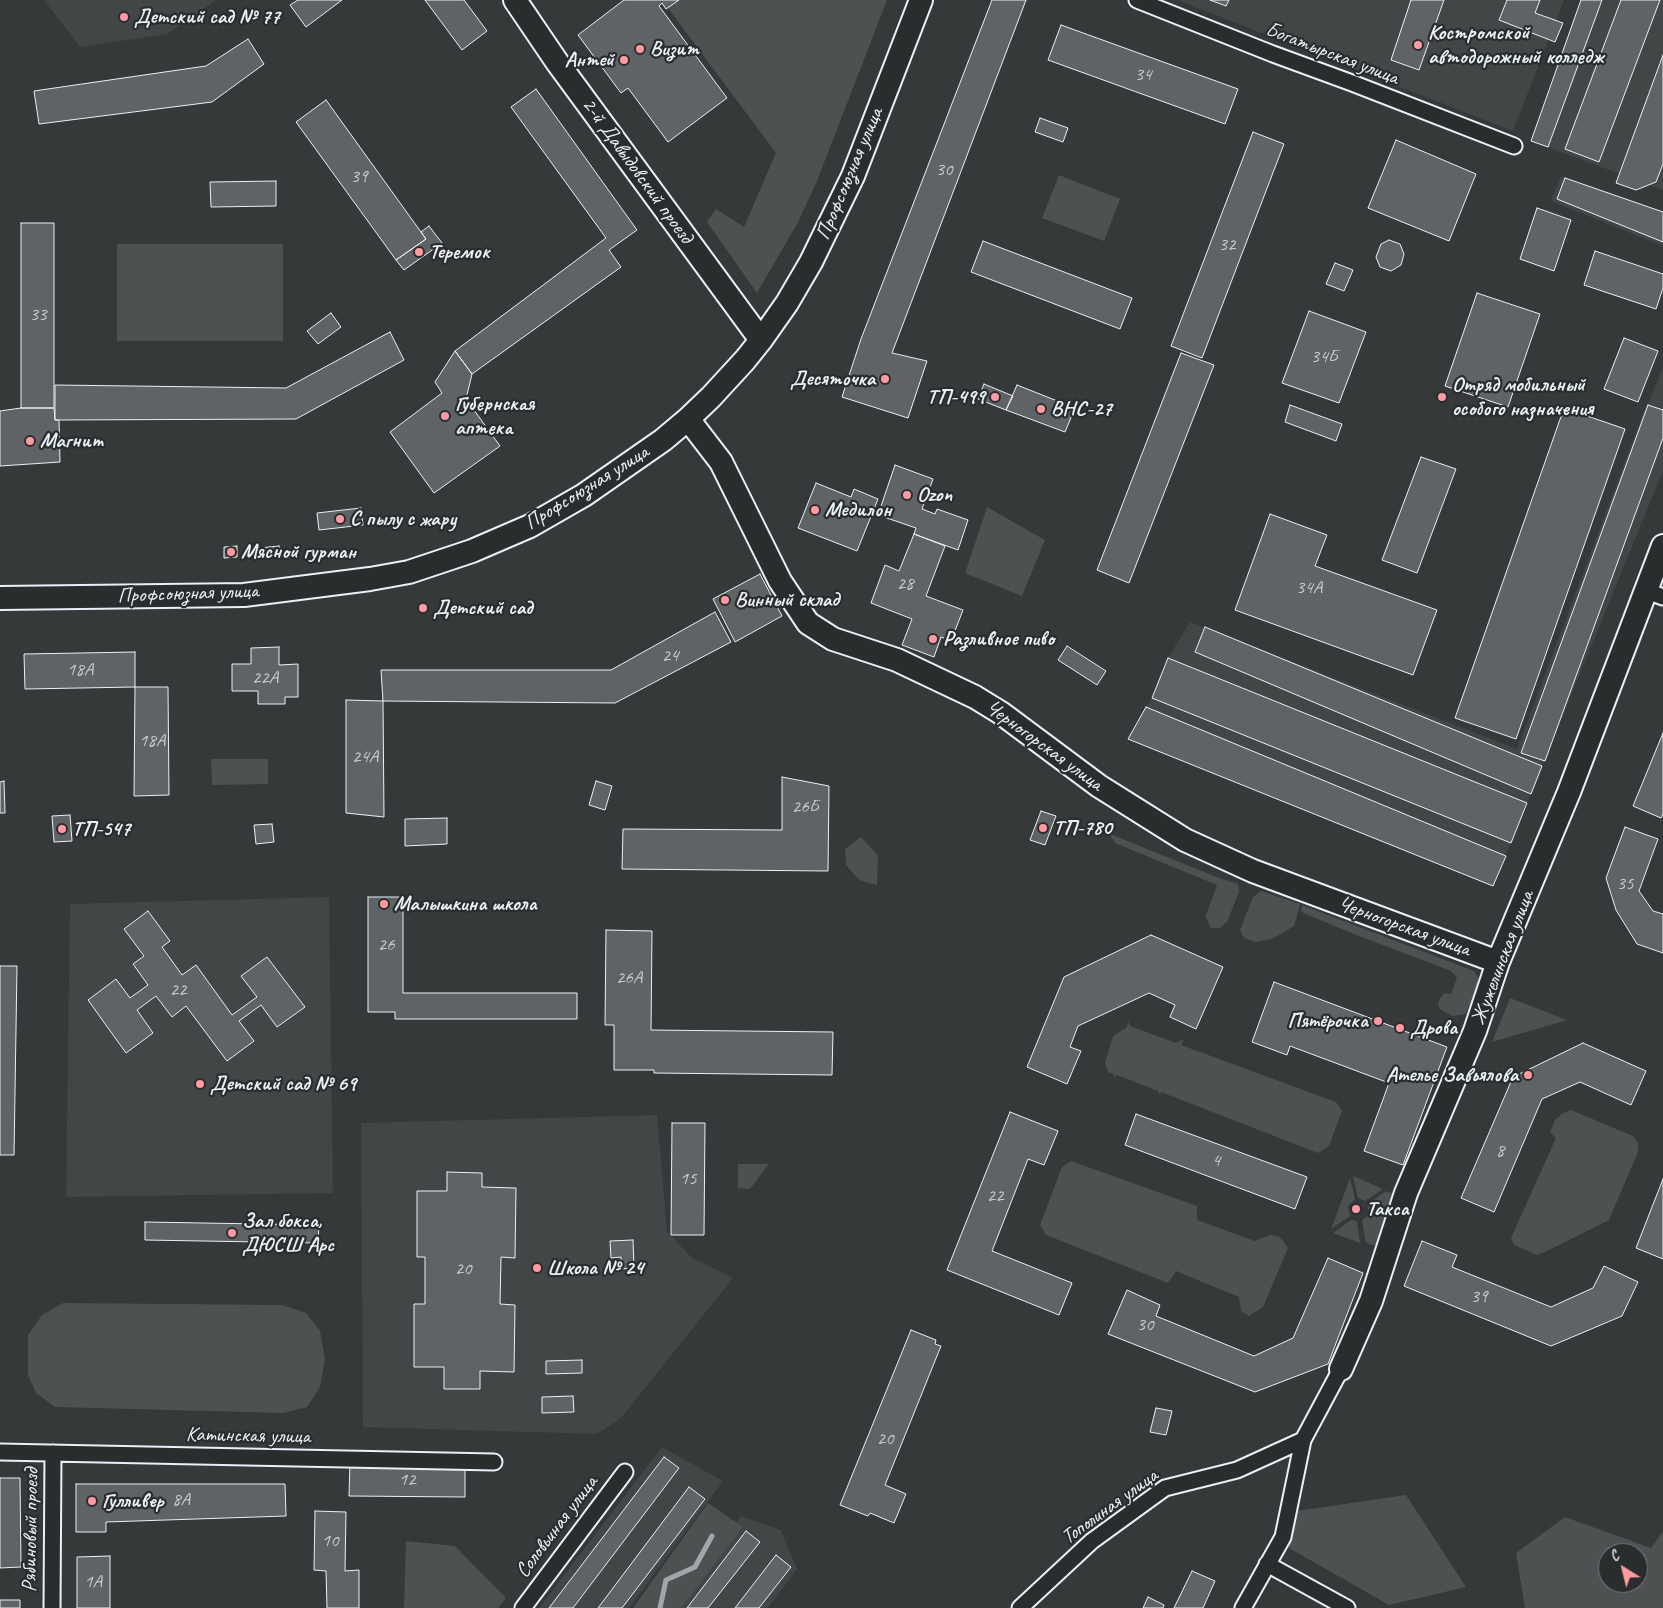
<!DOCTYPE html>
<meta charset="utf-8">
<style>
body{margin:0}
#map{position:relative;width:1663px;height:1608px;overflow:hidden;background:#35393a;font-family:Caveat,sans-serif}
canvas{display:block}
.north{position:absolute;left:1598px;top:1543px;width:50px;height:50px;box-sizing:border-box;background:#2a2d2e;border:1px solid #767b7f;border-radius:50%;rotate:324deg;font-size:14px;font-weight:700;line-height:20px;text-align:center;color:#e8f1f8}
.north::after{content:'';display:block;margin:auto;width:18px;height:22px;background:#ff9aa2;clip-path:polygon(50% 0,100% 100%,50% 72%,0 100%)}
</style>
<div id="map">
<canvas width="1663" height="1608"></canvas>
<div class="north">С</div>
</div>
<script>
const g = document.querySelector('canvas').getContext('2d');
g.lineJoin = 'round';
function fill(path, color) {
  g.fillStyle = color;
  g.fill(path, 'evenodd');
}
function shape(rows) {
  const path = new Path2D();
  for (const r of rows) {
    path.moveTo(r[0], r[1]);
    for (let i = 2; i < r.length; i += 2) path.lineTo(r[i], r[i + 1]);
  }
  return path;
}
function strokePath(path, color, width, dash) {
  g.strokeStyle = color;
  g.lineWidth = width;
  g.lineCap = dash ? 'butt' : 'round';
  g.setLineDash(dash || []);
  g.stroke(path);
}
function drawText(font, color, halo, rows, align = 'center') {
  g.font = font + ' Caveat,sans-serif';
  g.lineWidth = 4.5;
  g.setLineDash([]);
  g.textBaseline = 'middle';
  g.strokeStyle = halo;
  g.fillStyle = color;
  for (const [text, x, y, turn = 0] of rows) {
    g.save();
    g.translate(x, y);
    g.rotate((+turn || 0) * Math.PI / 180);
    g.textAlign = isNaN(turn) ? turn : align;
    if (halo) g.strokeText(text, 0, 0);
    g.fillText(text, 0, 0);
    g.restore();
  }
}
fill(shape([
 [44,0,216,0,167,34,80,47],
 [1177,0,1564,0,1513,131],
 [1580,0,1663,0,1663,190,1531,141],
 [1561,176,1663,212,1663,246,1551,201],
 [1663,367,1663,471,1493,886,1128,738,1152,698,1168,658,1190,622,1517,749,1646,406,1648,404],
 [329,897,333,1193,66,1197,70,904],
 [657,1115,667,1231,692,1258,733,1278,621,1418,597,1434,363,1427,361,1123],
 [662,1447,723,1481,629,1608,539,1608],
 [741,1516,781,1530,797,1569,768,1608,671,1608]
]), '#424647');
fill(shape([
 [679,0,887,0,817,181,798,222,757,293,707,222,716,209,744,227,776,153,668,8],
 [1059,175,1120,199,1104,241,1042,218],
 [117,244,283,244,283,341,117,341],
 [987,507,1045,540,1022,596,965,573],
 [211,759,268,759,268,784,212,785],
 [1110,834,1219,878,1238,884,1239,892,1227,922,1220,928,1211,928,1206,918,1206,915,1217,885,1115,843],
 [861,837,878,856,877,885,859,880,846,865,845,849],
 [1261,891,1300,904,1294,926,1272,939,1256,942,1244,938,1240,930,1253,897],
 [1302,905,1474,971,1478,977,1479,987,1465,1014,1453,1016,1441,1010,1438,1005,1439,1000,1444,993,1451,994,1457,978,1451,971,1354,934,1303,913,1301,910],
 [1510,998,1567,1020,1492,1042],
 [1128,1021,1130,1026,1176,1043,1184,1039,1181,1045,1336,1102,1342,1111,1329,1146,1318,1153,1161,1092,1160,1095,1158,1091,1117,1075,1113,1077,1114,1074,1108,1072,1105,1063,1113,1036,1127,1027],
 [1571,1110,1633,1136,1638,1143,1638,1152,1609,1220,1547,1251,1537,1255,1514,1245,1511,1238,1556,1138,1550,1132,1555,1120,1563,1113],
 [1071,1161,1197,1206,1197,1220,1255,1241,1270,1235,1280,1237,1288,1248,1263,1307,1249,1316,1241,1311,1239,1297,1176,1271,1168,1283,1046,1235,1040,1225,1062,1167],
 [738,1164,769,1164,750,1189,738,1188],
 [1353,1176,1383,1189,1365,1201,1358,1198],
 [1350,1178,1355,1199,1348,1206,1350,1216,1331,1229],
 [1386,1191,1397,1195,1379,1247,1366,1243,1362,1220,1369,1215,1368,1204],
 [1351,1220,1357,1221,1360,1243,1333,1233],
 [63,1303,282,1305,306,1313,320,1331,325,1359,320,1387,307,1407,284,1413,55,1407,36,1393,28,1375,28,1335,42,1315],
 [1406,1495,1466,1587,1389,1605,1289,1548,1297,1511],
 [708,1503,743,1527,681,1608,633,1608],
 [1565,1517,1651,1548,1663,1531,1663,1608,1525,1608,1516,1553],
 [1608,1553,1638,1553,1638,1583,1608,1583],
 [406,1541,455,1546,506,1598,498,1608,404,1608]
]), '#4d5152');
strokePath(shape([
 [660,1608,666,1580,695,1567,712,1536]
]), '#a0a7ac', 5);
const building = shape([
 [298,0,342,0,306,27,290,5,298,0],
 [425,0,464,0,487,31,462,50,425,0],
 [624,0,679,0,666,9,662,3,659,6,727,98,668,142,628,88,621,93,578,35,624,0],
 [992,0,1026,0,892,353,927,361,908,418,842,397,861,339,992,0],
 [1210,0,1229,0,1226,6,1210,0],
 [1411,0,1444,0,1419,70,1391,60,1411,0],
 [1507,0,1540,0,1535,13,1563,23,1555,42,1499,20,1507,0],
 [1581,0,1602,0,1548,147,1531,141,1581,0],
 [1621,0,1660,0,1599,162,1565,149,1621,0],
 [1061,25,1238,89,1225,124,1048,60,1061,25],
 [248,39,264,64,212,102,39,124,34,91,206,66,248,39],
 [1663,55,1663,164,1656,182,1636,190,1616,183,1663,55],
 [536,89,637,230,609,250,621,267,472,374,455,351,606,238,511,107,536,89],
 [326,100,426,239,396,260,296,122,326,100],
 [1040,118,1068,128,1063,142,1035,132,1040,118],
 [1253,132,1284,144,1202,358,1171,346,1253,132],
 [1396,140,1476,174,1449,241,1368,208,1396,140],
 [1565,178,1663,212,1663,242,1557,199,1565,178],
 [276,181,276,206,211,207,210,182,276,181],
 [1537,208,1571,220,1554,271,1520,259,1537,208],
 [21,223,54,223,54,408,21,408,21,223],
 [429,226,442,243,404,270,396,260,426,239,421,232,429,226],
 [1389,240,1400,244,1404,254,1401,265,1391,271,1380,267,1376,257,1381,244,1389,240],
 [983,241,1132,298,1120,329,971,272,983,241],
 [1595,251,1663,274,1663,288,1656,309,1584,285,1595,251],
 [1335,263,1353,270,1344,291,1326,284,1335,263],
 [1477,293,1540,314,1508,407,1445,386,1477,293],
 [1309,311,1366,332,1339,403,1282,383,1309,311],
 [331,313,341,327,318,344,307,331,331,313],
 [390,332,404,360,296,419,55,420,55,385,286,388,390,332],
 [1624,338,1658,351,1638,402,1604,389,1624,338],
 [455,351,472,374,466,399,500,446,434,493,390,432,442,393,435,382,455,351],
 [1181,353,1214,365,1129,583,1097,570,1181,353],
 [984,384,1013,396,1006,410,978,399,984,384],
 [1017,385,1075,408,1065,432,1006,410,1017,385],
 [1290,405,1342,424,1336,441,1285,422,1290,405],
 [1648,405,1663,410,1663,438,1545,761,1521,753,1648,405],
 [21,408,54,408,55,420,59,420,60,462,0,466,0,411,21,408],
 [1564,408,1625,429,1516,739,1455,718,1564,408],
 [1421,457,1456,469,1417,573,1382,560,1421,457],
 [895,465,933,479,922,509,935,514,937,509,968,520,958,550,914,534,916,528,878,515,895,465],
 [816,483,851,497,854,489,878,499,857,551,798,528,816,483],
 [361,508,363,525,319,530,317,513,361,508],
 [1270,514,1327,535,1315,566,1437,610,1413,675,1235,610,1270,514],
 [914,534,945,546,926,596,963,610,951,641,941,637,934,657,902,645,912,619,871,603,885,565,899,571,914,534],
 [237,546,237,557,224,558,224,547,237,546],
 [279,546,280,555,270,556,270,547,279,546],
 [270,547,270,556,259,557,258,548,270,547],
 [760,574,782,616,735,642,713,599,760,574],
 [715,612,731,642,615,703,383,701,381,670,611,670,715,612],
 [1205,627,1542,766,1531,794,1195,652,1205,627],
 [1067,646,1106,671,1097,685,1058,660,1067,646],
 [279,647,279,665,298,664,298,697,285,697,285,704,258,704,258,691,232,691,232,664,251,664,251,648,279,647],
 [135,652,135,687,25,689,24,654,135,652],
 [1168,658,1527,803,1511,843,1152,698,1168,658],
 [135,687,168,687,169,795,134,796,135,687],
 [346,700,383,701,384,817,346,813,346,700],
 [1146,707,1506,856,1493,886,1128,739,1146,707],
 [1663,733,1663,814,1661,818,1633,806,1663,733],
 [782,777,829,786,828,871,622,869,623,829,782,830,782,777],
 [4,781,5,813,0,813,0,782,4,781],
 [596,781,612,786,605,810,589,805,596,781],
 [1041,811,1056,816,1045,845,1030,840,1041,811],
 [70,815,72,841,54,842,52,816,70,815],
 [447,818,447,844,405,846,405,819,447,818],
 [272,824,274,842,256,844,254,825,272,824],
 [1625,827,1658,839,1639,891,1653,911,1663,914,1663,953,1637,944,1616,910,1606,878,1625,827],
 [368,897,403,897,403,993,577,993,577,1019,395,1019,395,1012,368,1012,368,897],
 [148,911,170,941,162,947,182,975,196,965,232,1015,257,997,241,976,267,957,305,1007,277,1027,261,1005,239,1021,254,1041,227,1061,186,1006,172,1017,156,996,137,1010,153,1033,126,1053,88,1000,116,979,130,998,148,985,133,964,144,956,124,929,148,911],
 [606,930,652,931,651,1030,833,1032,832,1075,654,1073,654,1070,614,1070,614,1025,605,1025,606,930],
 [1151,935,1223,967,1196,1029,1170,1017,1175,1005,1149,993,1078,1026,1070,1047,1081,1051,1067,1084,1027,1067,1064,977,1151,935],
 [0,966,17,966,14,1155,0,1155,0,966],
 [1274,982,1447,1047,1403,1165,1364,1151,1389,1083,1290,1046,1287,1055,1252,1042,1274,982],
 [1583,1043,1646,1071,1631,1105,1580,1082,1542,1099,1494,1212,1461,1198,1513,1077,1583,1043],
 [1010,1112,1058,1131,1044,1165,1028,1159,992,1251,1072,1283,1059,1315,947,1270,1010,1112],
 [1136,1114,1307,1177,1295,1209,1125,1145,1136,1114],
 [672,1123,705,1123,704,1235,671,1235,672,1123],
 [447,1172,482,1173,482,1187,516,1188,515,1258,501,1257,500,1304,515,1305,514,1372,480,1371,480,1389,444,1389,444,1367,414,1367,414,1304,425,1304,425,1257,417,1257,417,1191,447,1191,447,1172],
 [1663,1179,1663,1259,1636,1248,1663,1179],
 [145,1222,319,1225,318,1243,145,1240,145,1222],
 [633,1240,634,1268,621,1269,621,1257,611,1258,610,1241,633,1240],
 [1422,1241,1457,1255,1452,1267,1551,1307,1593,1288,1604,1266,1638,1282,1622,1316,1551,1346,1404,1286,1422,1241],
 [1328,1258,1363,1273,1328,1364,1255,1392,1108,1334,1127,1290,1160,1305,1156,1316,1254,1356,1293,1338,1328,1258],
 [911,1330,936,1340,935,1344,941,1346,885,1485,906,1494,894,1523,870,1513,868,1516,840,1505,911,1330],
 [582,1360,582,1373,546,1374,546,1361,582,1360],
 [573,1396,574,1412,542,1413,542,1397,573,1396],
 [1156,1408,1172,1411,1166,1435,1150,1432,1156,1408],
 [664,1457,679,1468,573,1608,549,1608,664,1457],
 [350,1463,465,1465,465,1497,349,1496,350,1463],
 [0,1478,20,1478,21,1567,0,1568,0,1478],
 [76,1484,285,1484,286,1516,106,1522,106,1532,76,1532,76,1484],
 [689,1487,705,1499,622,1608,598,1608,689,1487],
 [315,1511,346,1512,345,1571,359,1570,359,1608,327,1608,326,1571,314,1570,315,1511],
 [746,1531,760,1542,708,1608,687,1608,746,1531],
 [776,1555,791,1567,759,1608,735,1608,776,1555],
 [110,1556,110,1608,77,1608,77,1557,110,1556],
 [1192,1571,1215,1581,1203,1608,1174,1608,1192,1571],
 [1148,1597,1164,1605,1163,1608,1143,1608,1148,1597],
 [0,1600,20,1600,20,1608,0,1608,0,1600]
]);
fill(building, '#5f6365');
strokePath(building, '#e8f1f8', 1);
const street = shape([
 [1137,0,1273,54,1352,83,1514,146],
 [1647,591,1663,597],
 [0,1452,494,1462],
 [1267,1564,1347,1608],
 [52,1608,53,1453],
 [523,1608,625,1472],
 [1020,1608,1092,1541,1165,1488,1237,1470,1303,1440,1341,1369],
 [1243,1608,1283,1537,1303,1440]
]);
const secondary = shape([
 [515,0,557,62,761,340],
 [688,419,721,462,780,581,808,623,833,639,897,660,975,697,1001,713,1099,786,1185,840,1253,871,1498,962],
 [0,598,244,595,370,579,409,572,472,551,530,526,584,495,663,440,688,419,711,397,745,360,761,340,787,303,811,262,853,176,921,0],
 [1341,1369,1371,1301,1406,1193,1475,1031,1498,962,1569,792,1663,546]
]);
strokePath(street, '#e8f1f8', 19);
strokePath(secondary, '#e8f1f8', 26);
strokePath(street, '#2a2d2e', 15);
strokePath(secondary, '#2a2d2e', 22);
for (const [x, y, r, color] of [
 [124,17,5,"#ff9aa2"],
 [1418,45,5,"#ff9aa2"],
 [640,49,5,"#ff9aa2"],
 [624,60,5,"#ff9aa2"],
 [419,252,5,"#ff9aa2"],
 [885,379,5,"#ff9aa2"],
 [995,397,5,"#ff9aa2"],
 [1442,397,5,"#ff9aa2"],
 [1041,409,5,"#ff9aa2"],
 [445,416,5,"#ff9aa2"],
 [30,441,5,"#ff9aa2"],
 [907,495,5,"#ff9aa2"],
 [815,510,5,"#ff9aa2"],
 [340,519,5,"#ff9aa2"],
 [231,552,5,"#ff9aa2"],
 [725,600,5,"#ff9aa2"],
 [423,608,5,"#ff9aa2"],
 [933,639,5,"#ff9aa2"],
 [1043,828,5,"#ff9aa2"],
 [62,829,5,"#ff9aa2"],
 [384,904,5,"#ff9aa2"],
 [1378,1021,5,"#ff9aa2"],
 [1400,1028,5,"#ff9aa2"],
 [1528,1075,5,"#ff9aa2"],
 [200,1084,5,"#ff9aa2"],
 [1356,1209,5,"#ff9aa2"],
 [232,1233,5,"#ff9aa2"],
 [537,1268,5,"#ff9aa2"],
 [92,1501,5,"#ff9aa2"]
]) {
  const dot = new Path2D();
  dot.arc(x, y, r, 0, 2 * Math.PI);
  g.fillStyle = color;
  g.fill(dot);
  strokePath(dot, '#2a2d2e', 2);
}
drawText('19px', '#c6ced3', null, [
 ["34",1143,75],
 ["30",944,170],
 ["39",359,177],
 ["32",1227,245],
 ["33",38,315],
 ["34Б",1324,357],
 ["28",905,584],
 ["34А",1309,588],
 ["24",670,656],
 ["18А",80,670],
 ["22А",265,678],
 ["18А",152,741],
 ["24А",365,757],
 ["26Б",805,807],
 ["35",1625,884],
 ["26",386,945],
 ["26А",629,978],
 ["22",178,990],
 ["8",1500,1151],
 ["4",1216,1161],
 ["15",688,1179],
 ["22",995,1196],
 ["20",463,1269],
 ["39",1479,1297],
 ["30",1145,1325],
 ["20",885,1439],
 ["12",407,1480],
 ["8А",181,1500],
 ["10",330,1541],
 ["1А",93,1582]
]);
drawText('bold 21px', '#e8f1f8', '#2a2d2e', [
 ["Детский сад № 77",134,17],
 ["Костромской",1428,33],
 ["автодорожный колледж",1428,57],
 ["Визит",650,49],
 ["Антей",614,60,"right"],
 ["Теремок",429,252],
 ["Десяточка",875,379,"right"],
 ["Отряд мобильный",1452,385],
 ["особого назначения",1452,409],
 ["ТП-499",985,397,"right"],
 ["Губернская",455,404],
 ["аптека",455,428],
 ["ВНС-27",1051,409],
 ["Магнит",40,441],
 ["Ozon",917,495],
 ["Медилон",825,510],
 ["С пылу с жару",350,519],
 ["Мясной гурман",241,552],
 ["Винный склад",735,600],
 ["Детский сад",433,608],
 ["Разливное пиво",943,639],
 ["ТП-780",1053,828],
 ["ТП-547",72,829],
 ["Малышкина школа",394,904],
 ["Пятёрочка",1368,1021,"right"],
 ["Дрова",1410,1028],
 ["Ателье Завьялова",1518,1075,"right"],
 ["Детский сад № 69",210,1084],
 ["Такса",1366,1209],
 ["Зал бокса,",242,1221],
 ["ДЮСШ Арс",242,1245],
 ["Школа № 24",547,1268],
 ["Гулливер",102,1501]
], 'left');
drawText('21px', '#e8f1f8', '#2a2d2e', [
 ["Богатырская улица",1332,54,21],
 ["2-й Давыдовский проезд",637,171,54],
 ["Профсоюзная улица",850,174,-67],
 ["Профсоюзная улица",587,488,-32],
 ["Профсоюзная улица",188,594,-2],
 ["Черногорская улица",1044,746,36],
 ["Черногорская улица",1404,927,20],
 ["Жужелинская улица",1503,958,-69],
 ["Катинская улица",248,1436,1],
 ["Тополиная улица",1110,1507,-36],
 ["Соловьиная улица",557,1527,-53],
 ["Рябиновый проезд",31,1530,-89]
]);
</script>
